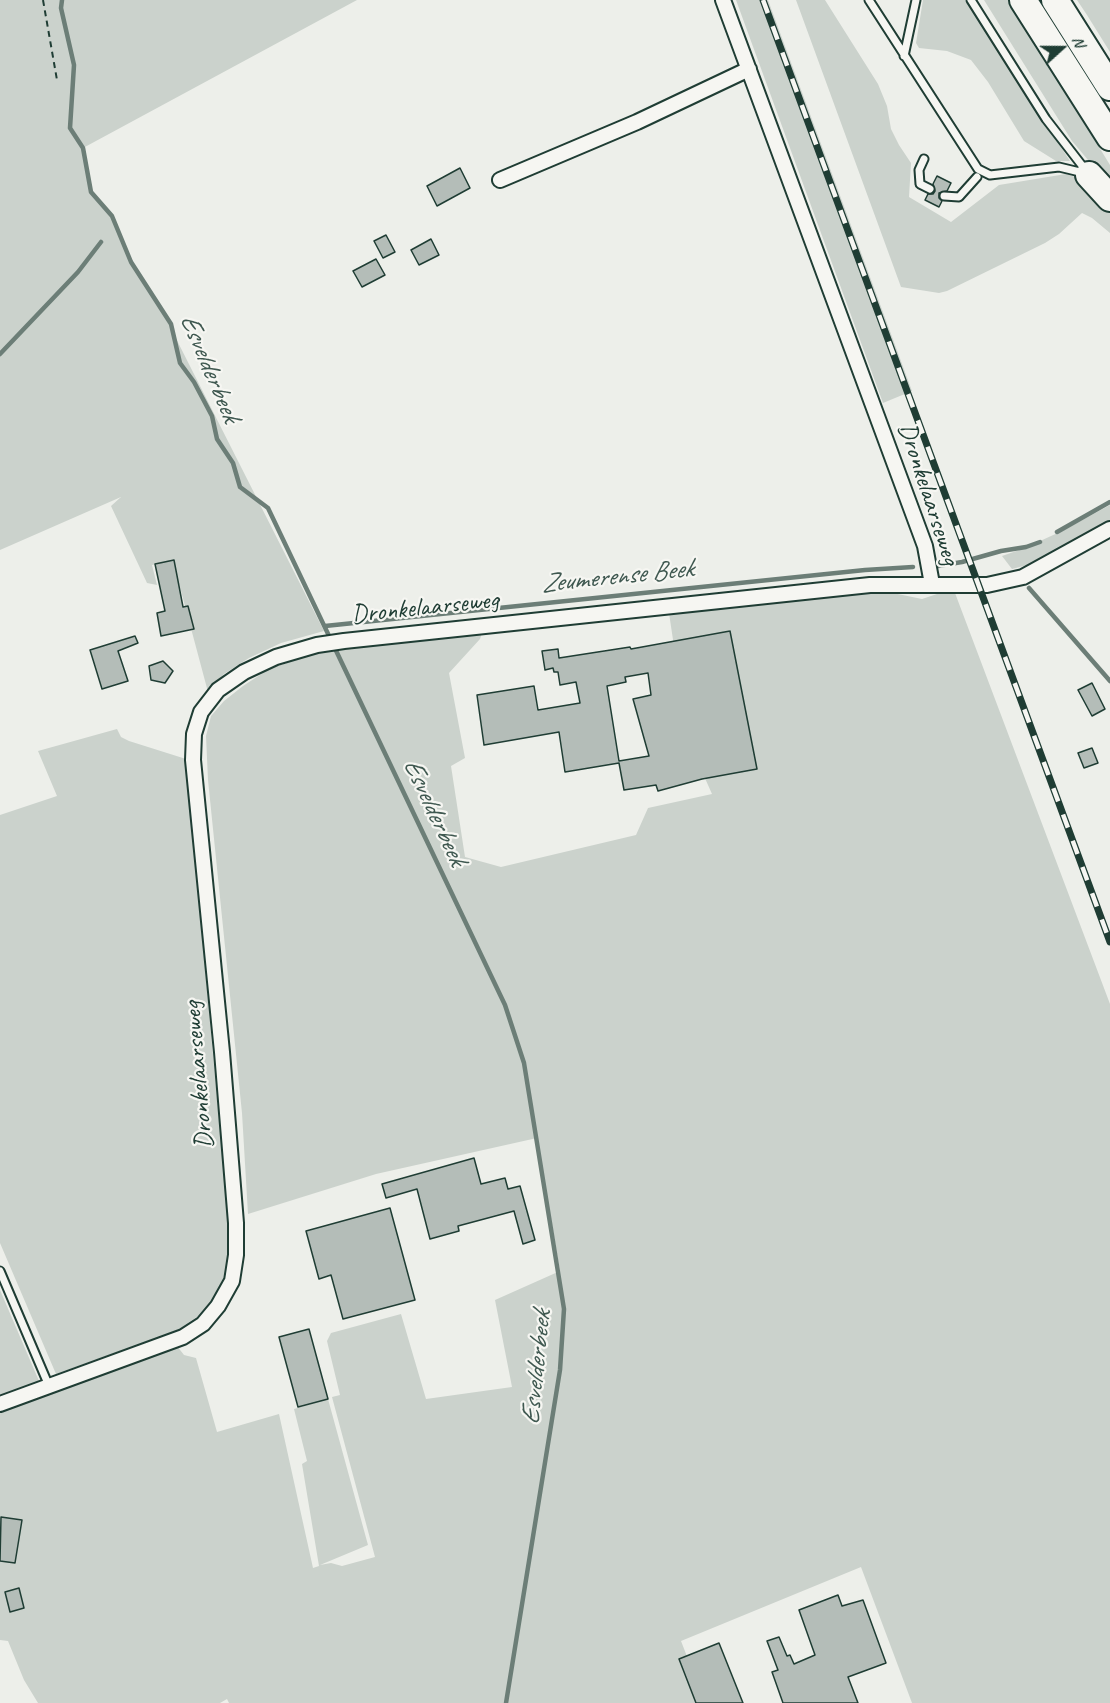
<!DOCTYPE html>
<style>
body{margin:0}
#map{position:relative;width:1110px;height:1703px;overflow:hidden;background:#edefea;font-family:Caveat,sans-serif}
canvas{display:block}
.north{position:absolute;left:1032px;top:18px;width:60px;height:60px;-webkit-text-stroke:4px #f6f6f2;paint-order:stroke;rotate:69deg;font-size:16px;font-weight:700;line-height:24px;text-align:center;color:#1f3d34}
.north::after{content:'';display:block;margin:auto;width:21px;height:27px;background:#1f3d34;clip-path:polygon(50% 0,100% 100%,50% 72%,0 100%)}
</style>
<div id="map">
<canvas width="1110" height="1703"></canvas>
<div class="north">N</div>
</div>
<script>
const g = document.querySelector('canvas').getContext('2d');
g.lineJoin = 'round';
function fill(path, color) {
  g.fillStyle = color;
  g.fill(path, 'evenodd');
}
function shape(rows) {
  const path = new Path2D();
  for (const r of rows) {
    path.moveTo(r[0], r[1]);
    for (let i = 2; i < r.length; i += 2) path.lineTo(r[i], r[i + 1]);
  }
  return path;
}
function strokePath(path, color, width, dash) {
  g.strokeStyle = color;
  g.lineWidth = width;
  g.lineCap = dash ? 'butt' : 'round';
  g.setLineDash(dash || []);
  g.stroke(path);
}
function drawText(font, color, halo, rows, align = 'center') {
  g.font = font + ' Caveat,sans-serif';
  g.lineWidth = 4.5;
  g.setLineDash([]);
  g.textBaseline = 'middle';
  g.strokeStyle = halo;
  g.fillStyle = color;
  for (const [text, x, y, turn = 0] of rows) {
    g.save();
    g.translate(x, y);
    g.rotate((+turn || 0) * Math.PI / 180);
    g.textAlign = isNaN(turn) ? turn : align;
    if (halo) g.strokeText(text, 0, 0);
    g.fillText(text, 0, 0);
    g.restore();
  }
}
fill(shape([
 [0,0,357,0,83,148,91,192,112,216,131,262,154,295,324,631,281,643,249,658,224,674,208,692,173,561,152,565,157,585,147,583,111,506,121,497,0,550],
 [736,0,768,0,912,391,883,403],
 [796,0,825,0,878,84,887,106,891,129,899,145,911,163,909,197,951,222,999,185,1066,174,1084,180,1110,208,1110,233,1092,218,1082,213,1059,234,1045,243,947,291,939,293,901,287],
 [923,0,965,0,1070,161,1056,161,1024,141,988,82,971,60,947,51,919,48,916,43],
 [984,0,1009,0,1110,165,1110,186,1072,141],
 [1077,0,1110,0,1110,52,1087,15],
 [1110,505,1110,522,1031,564,1012,569,1002,556,1025,548,1064,530],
 [888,592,922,599,940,593,955,593,1110,1004,1110,1703,912,1703,861,1567,681,1641,705,1703,229,1703,227,1699,220,1703,38,1703,24,1680,8,1641,0,1640,0,1410,177,1346,184,1355,196,1358,217,1432,279,1414,313,1568,319,1566,302,1464,307,1461,294,1409,328,1399,368,1545,320,1565,331,1563,342,1566,375,1557,332,1397,340,1395,327,1341,331,1333,401,1314,426,1399,512,1387,495,1300,560,1271,537,1138,376,1174,248,1214,242,1113,208,780,206,736,211,716,224,701,243,686,269,669,304,657,338,649,482,633,480,639,449,673,465,758,451,766,465,857,501,867,636,835,648,808,712,794,688,740,669,613,853,593],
 [117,729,121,737,129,741,186,759,227,1208,229,1235,227,1274,216,1298,201,1314,178,1330,56,1374,0,1243,0,815,57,796,38,751],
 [0,1290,39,1381,0,1396]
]), '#cbd2cc');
strokePath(shape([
 [62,0,61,8,74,65,70,128,83,148,91,192,112,216,131,262,171,324,180,363,194,382,212,416,217,439,233,463,240,487,268,508,505,1005,524,1063,564,1309,560,1370,506,1703],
 [0,354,78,272,101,242],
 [1057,532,1110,502],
 [938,566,962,562,1001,551,1026,547,1040,542],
 [1029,588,1110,681],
 [325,626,865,570,913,567]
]), '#6c7e77', 4.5);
const building = shape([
 [460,168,470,188,437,206,427,186,460,168],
 [937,176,951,183,947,191,939,193,939,198,942,201,939,207,925,200,928,194,933,194,935,191,933,184,937,176],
 [386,235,395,252,383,258,374,241,386,235],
 [431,239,439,255,419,265,411,250,431,239],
 [376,259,385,275,362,287,353,271,376,259],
 [174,560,183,607,188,606,194,629,161,636,157,613,165,611,155,564,174,560],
 [730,631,757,769,702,779,658,791,656,785,624,790,619,763,565,772,559,732,484,745,477,695,534,686,538,710,580,703,576,682,560,685,558,672,554,672,553,668,545,670,542,651,558,649,559,658,630,647,631,649,730,631],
 [648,673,651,695,633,699,649,756,619,761,607,686,626,682,625,677,648,673],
 [135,636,138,643,118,651,128,681,102,689,90,650,135,636],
 [163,661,173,671,165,683,151,680,149,666,163,661],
 [1092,683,1105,709,1092,716,1078,690,1092,683],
 [1092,748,1098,763,1084,768,1078,753,1092,748],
 [474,1158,481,1184,505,1178,508,1189,520,1186,535,1240,523,1244,514,1211,458,1226,459,1231,430,1239,417,1189,386,1198,382,1184,474,1158],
 [390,1208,415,1300,343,1319,331,1275,319,1279,306,1231,390,1208],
 [309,1329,328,1399,298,1407,279,1337,309,1329],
 [1,1517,22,1520,15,1563,0,1561,1,1517],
 [19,1588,24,1608,10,1612,5,1592,19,1588],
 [838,1595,842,1606,863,1600,886,1663,848,1677,858,1703,783,1703,772,1672,778,1670,767,1641,779,1637,787,1656,790,1655,794,1664,815,1655,799,1610,838,1595],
 [719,1643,743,1703,696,1703,679,1659,719,1643]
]);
fill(building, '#b4bdb8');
strokePath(building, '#1f3d34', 1.5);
const service = shape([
 [869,0,978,169,990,175,1059,167,1084,173],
 [971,0,1046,119,1087,172],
 [904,56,916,0],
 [924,159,919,170,920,184,930,189],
 [944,196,959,197,977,177],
 [0,1271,49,1386]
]);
const minor = shape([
 [723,0,925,546,932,584],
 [500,180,637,122,749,69],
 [0,1404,183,1337,203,1324,218,1306,232,1281,236,1255,236,1223,222,1052,193,760,194,734,201,712,218,690,244,672,276,657,317,645,344,641,870,585,987,585,1023,577,1110,529]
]);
const motorway = shape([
 [1023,0,1110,137],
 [1055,0,1110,87],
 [1089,175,1110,198]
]);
strokePath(service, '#1f3d34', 11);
strokePath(minor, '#1f3d34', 18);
strokePath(motorway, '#1f3d34', 30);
strokePath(shape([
 [43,0,57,80]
]), '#1f3d34', 2, [6, 4.5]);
strokePath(service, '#f6f6f2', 7);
strokePath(minor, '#f6f6f2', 14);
strokePath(motorway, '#f6f6f2', 26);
const rail = shape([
 [763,0,1110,942]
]);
strokePath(rail, '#1f3d34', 7);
strokePath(rail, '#f6f6f2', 4.5, [14]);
drawText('26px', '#1f3d34', '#f6f6f2', [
 ["Dronkelaarseweg",928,494,72],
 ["Dronkelaarseweg",425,608,-6],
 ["Dronkelaarseweg",199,1075,-95]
]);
drawText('italic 27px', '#3f5850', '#f6f6f2', [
 ["Esvelderbeek",209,368,67],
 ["Zeumerense Beek",617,577,-6],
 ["Esvelderbeek",434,812,65],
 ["Esvelderbeek",537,1368,-84]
]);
</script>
